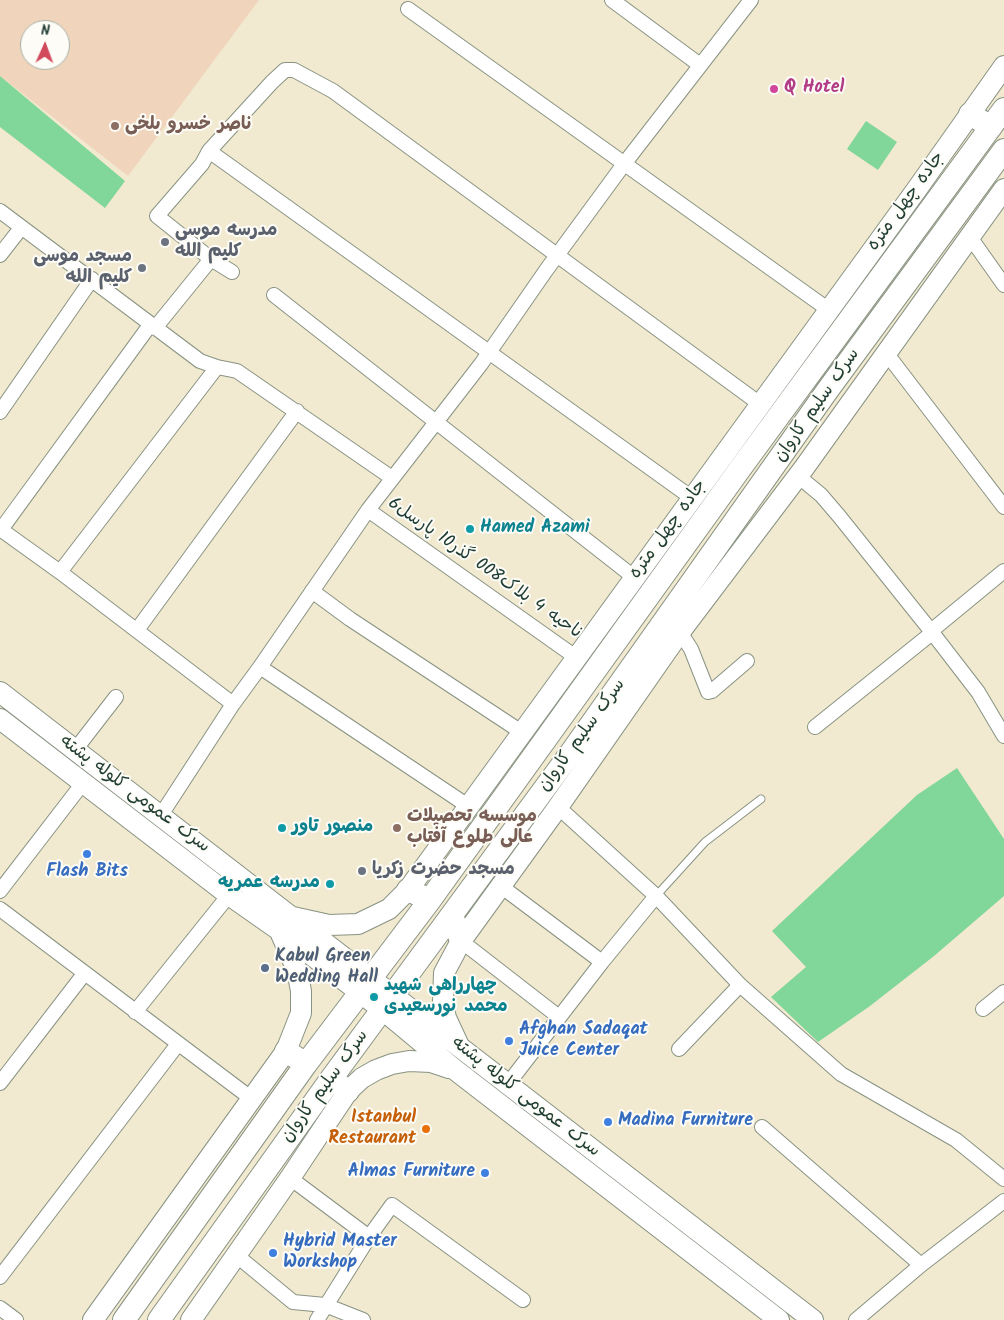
<!DOCTYPE html>
<meta charset="utf-8">
<style>
body{margin:0}
#map{position:relative;width:1004px;height:1320px;overflow:hidden;background:#f1e9d0;font-family:Kalam,sans-serif}
canvas{display:block}
.north{position:absolute;left:20px;top:20px;width:50px;height:50px;box-sizing:border-box;background:#fdfcf7;border:1px solid #a4b0a9;border-radius:50%;rotate:2deg;font-size:14px;font-weight:700;line-height:20px;text-align:center;color:#1f3d34}
.north::after{content:'';display:block;margin:auto;width:18px;height:22px;background:#d1495b;clip-path:polygon(50% 0,100% 100%,50% 72%,0 100%)}
</style>
<div id="map">
<canvas width="1004" height="1320"></canvas>
<div class="north">N</div>
</div>
<script>
const g = document.querySelector('canvas').getContext('2d');
g.lineJoin = 'round';
function fill(path, color) {
  g.fillStyle = color;
  g.fill(path, 'evenodd');
}
function shape(rows) {
  const path = new Path2D();
  for (const r of rows) {
    path.moveTo(r[0], r[1]);
    for (let i = 2; i < r.length; i += 2) path.lineTo(r[i], r[i + 1]);
  }
  return path;
}
function strokePath(path, color, width, dash) {
  g.strokeStyle = color;
  g.lineWidth = width;
  g.lineCap = dash ? 'butt' : 'round';
  g.setLineDash(dash || []);
  g.stroke(path);
}
function drawText(font, color, halo, rows, align = 'center') {
  g.font = font + ' Kalam,"Playpen Sans Arabic",sans-serif';
  g.lineWidth = 4;
  g.setLineDash([]);
  g.textBaseline = 'middle';
  g.strokeStyle = halo;
  g.fillStyle = color;
  for (const [text, x, y, turn = 0] of rows) {
    g.save();
    g.translate(x, y);
    g.rotate((+turn || 0) * Math.PI / 180);
    g.textAlign = isNaN(turn) ? turn : align;
    if (halo) g.strokeText(text, 0, 0);
    g.fillText(text, 0, 0);
    g.restore();
  }
}
fill(shape([
 [0,0,259,0,128,176,0,76],
 [30,30,60,30,60,60,30,60]
]), '#f0d5bc');
fill(shape([
 [0,76,125,181,105,208,0,127],
 [866,121,897,142,878,170,847,149],
 [957,768,1004,839,1004,896,934,956,870,1006,818,1042,771,997,806,967,772,931,917,795]
]), '#81d699');
const lane = shape([
 [656,896,705,842,761,799]
]);
const street = shape([
 [612,0,700,65],
 [408,9,829,310],
 [209,151,272,82,285,70,294,70,333,91,760,404],
 [0,211,200,361,217,367,237,371,392,478],
 [970,237,1004,285],
 [0,255,21,228],
 [232,272,211,259,157,216,202,164,209,151,692,498],
 [274,295,635,578],
 [155,328,211,259],
 [887,354,1004,507],
 [0,412,92,279],
 [798,476,821,495,839,516,931,631,978,692,1004,736],
 [368,510,577,658],
 [0,529,60,572,233,704],
 [0,531,150,325],
 [60,572,217,367],
 [312,591,350,619,523,733],
 [137,630,297,411],
 [931,631,1004,571],
 [680,632,691,649,708,692,712,691,747,661],
 [260,667,468,806],
 [815,727,932,633],
 [75,750,116,697],
 [558,807,656,896,740,985,841,1074,956,1140,1004,1179],
 [161,815,233,704,260,667,368,510,481,364,547,269,624,164,751,0],
 [502,887,602,962],
 [0,891,83,783],
 [0,909,252,1099],
 [461,941,559,1017],
 [983,1009,1004,992],
 [135,1012,229,895],
 [679,1049,740,985],
 [0,1083,84,974],
 [507,1085,602,962,656,896],
 [762,1127,921,1265],
 [290,1178,369,1237],
 [236,1255,293,1302,325,1305,363,1320],
 [0,1277,178,1044],
 [0,1308,16,1320],
 [317,1320,369,1237,392,1205,523,1300],
 [856,1320,921,1265,1004,1201]
]);
const secondary = shape([
 [0,692,813,1320],
 [0,719,229,895,279,930,383,1010,454,1069,779,1320],
 [293,917,329,925,358,924,389,909,408,890,917,189,1004,66],
 [459,1046,446,1018,443,1003,444,973,461,941,558,807,680,632,804,468,1004,189],
 [93,1320,286,1051,301,1013,301,991,297,970,281,934],
 [191,1320,290,1178,348,1091,362,1078,376,1070,392,1064,409,1061,431,1062,449,1068]
]);
const primary = shape([
 [970,114,991,127],
 [408,890,430,900],
 [452,915,461,941],
 [286,1051,306,1064],
 [331,1079,348,1091],
 [124,1320,306,1064,430,900,742,466,1004,109],
 [159,1320,331,1079,570,754,827,391,1004,150]
]);
strokePath(lane, '#889382', 9);
strokePath(street, '#889382', 16);
strokePath(secondary, '#889382', 22);
strokePath(primary, '#889382', 24);
strokePath(lane, '#fff', 7);
strokePath(street, '#fff', 14);
strokePath(secondary, '#fff', 20);
strokePath(primary, '#fff', 22);
for (const [x, y, r, color] of [
 [774,89,5,"#d1479c"],
 [115,126,5,"#8d6e63"],
 [165,242,5,"#6b7280"],
 [142,268,5,"#6b7280"],
 [470,529,5,"#0f9aa8"],
 [282,828,5,"#0f9aa8"],
 [397,828,5,"#8d6e63"],
 [87,854,5,"#3f7fe0"],
 [362,871,5,"#6b7280"],
 [330,884,5,"#0f9aa8"],
 [265,968,5,"#5c6f8a"],
 [374,997,5,"#0f9aa8"],
 [509,1041,5,"#3f7fe0"],
 [608,1122,5,"#3f7fe0"],
 [426,1129,5,"#e8710a"],
 [485,1173,5,"#3f7fe0"],
 [273,1253,5,"#3f7fe0"]
]) {
  const dot = new Path2D();
  dot.arc(x, y, r, 0, 2 * Math.PI);
  g.fillStyle = color;
  g.fill(dot);
  strokePath(dot, '#fdfcf7', 2);
}
drawText('bold 18px', '#b23c85', '#fdfcf7', [
 ["Q Hotel",784,89]
], 'left');
drawText('bold 18px', '#785e54', '#fdfcf7', [
 ["ناصر خسرو بلخی",125,126],
 ["موسسه تحصیلات",407,818],
 ["عالی طلوع آفتاب",407,839]
], 'left');
drawText('18px', '#1f3d34', '#fdfcf7', [
 ["جاده چهل متره",907,202,-54],
 ["سرک سلیم کاروان",818,406,-55],
 ["جاده چهل متره",669,530,-54],
 ["ناحیه 4 بلاک008 گذر10 پارسل6",484,569,35],
 ["سرک سلیم کاروان",583,736,-54],
 ["سرک عمومی کلوله پشته",134,795,37],
 ["سرک سلیم کاروان",326,1087,-54],
 ["سرک عمومی کلوله پشته",525,1098,38]
]);
drawText('bold 18px', '#5b616d', '#fdfcf7', [
 ["مدرسه موسی",175,232],
 ["کلیم الله",175,253],
 ["مسجد موسی",132,258,"right"],
 ["کلیم الله",132,279,"right"],
 ["مسجد حضرت زکریا",372,871]
], 'left');
drawText('bold 18px', '#0d838f', '#fdfcf7', [
 ["Hamed Azami",480,529],
 ["منصور تاور",292,828],
 ["مدرسه عمریه",320,884,"right"],
 ["چهارراهی شهید",384,987],
 ["محمد نورسعیدی",384,1008]
], 'left');
drawText('bold 18px', '#366cbe', '#fdfcf7', [
 ["Flash Bits",87,873,"center"],
 ["Afghan Sadaqat",519,1031],
 ["Juice Center",519,1052],
 ["Madina Furniture",618,1122],
 ["Almas Furniture",475,1173,"right"],
 ["Hybrid Master",283,1243],
 ["Workshop",283,1264]
], 'left');
drawText('bold 18px', '#4e5e75', '#fdfcf7', [
 ["Kabul Green",275,958],
 ["Wedding Hall",275,979]
], 'left');
drawText('bold 18px', '#c56008', '#fdfcf7', [
 ["Istanbul",416,1119],
 ["Restaurant",416,1140]
], 'right');
</script>
